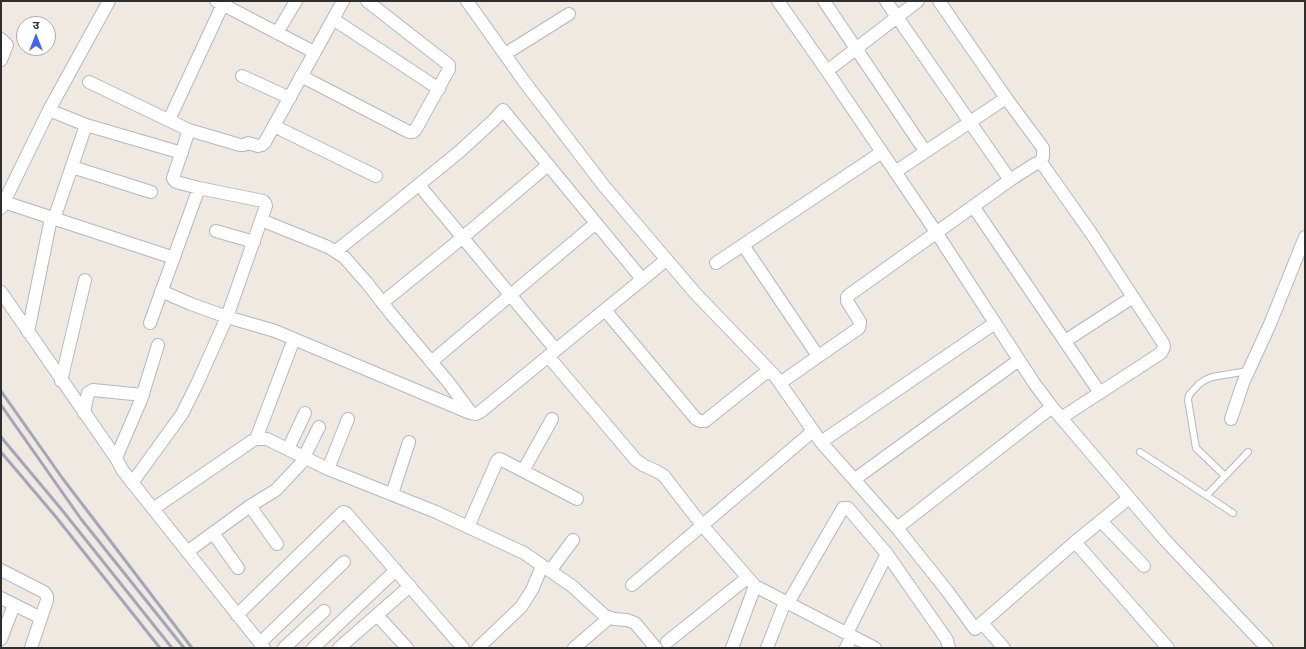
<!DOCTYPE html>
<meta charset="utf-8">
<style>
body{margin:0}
#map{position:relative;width:1306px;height:649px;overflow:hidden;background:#efe9e1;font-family:Jost,"Noto Sans Devanagari",sans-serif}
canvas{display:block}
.frame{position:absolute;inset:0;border:2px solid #2e2e2e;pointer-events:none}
.north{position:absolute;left:16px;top:16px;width:40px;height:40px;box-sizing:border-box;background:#fff;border:1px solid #ababab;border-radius:50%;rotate:0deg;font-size:11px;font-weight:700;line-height:16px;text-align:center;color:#2e2e2e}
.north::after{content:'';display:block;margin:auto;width:14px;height:18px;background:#4264fb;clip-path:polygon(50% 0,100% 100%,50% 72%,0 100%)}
</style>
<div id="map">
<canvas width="1306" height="649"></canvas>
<div class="frame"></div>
<div class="north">उ</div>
</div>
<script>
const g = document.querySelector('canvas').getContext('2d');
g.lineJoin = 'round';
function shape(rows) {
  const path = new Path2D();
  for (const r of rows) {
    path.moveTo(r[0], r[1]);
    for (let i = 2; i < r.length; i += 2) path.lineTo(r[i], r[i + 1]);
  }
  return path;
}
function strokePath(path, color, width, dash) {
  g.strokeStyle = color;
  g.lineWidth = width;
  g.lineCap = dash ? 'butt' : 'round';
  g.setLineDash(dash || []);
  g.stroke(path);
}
const lane = shape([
 [1140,452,1233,513],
 [1225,476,1196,448,1188,400,1189,395,1199,384,1205,380,1212,377,1248,371],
 [1207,495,1248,452]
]);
const street = shape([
 [216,1,314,52],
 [467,1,523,80,604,186,695,293,775,376,821,442,897,528,948,592,975,629,1075,542,1129,498],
 [778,1,827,71,936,232,1034,383,1052,407,1165,540,1267,648],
 [824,1,925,151],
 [886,1,1010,180],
 [939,1,1006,98,1043,148,1043,157,1039,163],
 [333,19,439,89],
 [277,33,296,1],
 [1,39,7,45,1,60],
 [505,54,569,14],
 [827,71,918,1],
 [242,76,290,98],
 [301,76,409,132,413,132,416,129,449,69,449,65,367,1],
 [89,82,189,130,240,145,244,145,248,143,258,146,262,145,265,142,343,1],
 [49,110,86,125,182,153],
 [169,120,223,4],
 [274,126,376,176],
 [72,167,151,192],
 [895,172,1006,98],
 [419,185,556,350],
 [4,202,174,258],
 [973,206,1100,393],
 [1,208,49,110,109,1],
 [54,219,86,125],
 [261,220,328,247,344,257,367,283,392,315,449,383,471,413,476,414,480,412,666,260],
 [216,231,254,242],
 [743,245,818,356],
 [336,251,384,213,459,152,494,120,503,110,642,279],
 [716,263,882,152],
 [161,291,191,304,227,317,275,331,470,413],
 [1,292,116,458,123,471,264,648],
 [382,303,462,238,548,165],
 [605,310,696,419,700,421,705,421,769,370],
 [150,323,199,188],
 [28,332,51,218],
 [1065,341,1133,297],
 [548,356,636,460,643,465,658,472,664,476,702,525,755,586,875,648],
 [431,362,596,223],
 [61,381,85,280],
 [780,383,859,328,860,322,847,301,847,297,849,295,1010,180,1035,164,1039,163,1043,165,1091,233,1163,343,1164,347,1161,353,1061,418],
 [84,413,88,393,93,390,143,395],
 [1231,419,1243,383,1270,324,1305,237],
 [256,439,294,339],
 [821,442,995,323],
 [288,449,305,413],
 [304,457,319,427],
 [116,458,141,400,158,345],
 [328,469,348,419],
 [523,471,552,419],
 [855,479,1019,360],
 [132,483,182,414,197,384,227,317,266,206,265,203,263,201,199,188,176,182,174,180,173,178,189,130],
 [392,494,409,442],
 [250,506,277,544],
 [153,509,252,441,256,439,267,439,328,469,436,512,524,553,572,586,605,616,614,619,627,620,635,623,656,648],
 [1101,521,1144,566],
 [468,527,497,461,499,459,502,460,577,499],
 [897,528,1052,407],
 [213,533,238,568],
 [1075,542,1168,648],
 [187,552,250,506,276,490,306,458],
 [1,570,44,592,47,596,47,600,31,648],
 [550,571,573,540],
 [632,585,813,431],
 [1,598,41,618],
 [788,603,843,508,848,508,887,554,947,640,949,648],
 [237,615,343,512,346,513,463,648],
 [377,615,407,648],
 [982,623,1004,648],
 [847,633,887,554],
 [1,639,14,605],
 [667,642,747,578],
 [260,643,344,562],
 [284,648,324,611],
 [313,648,396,570],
 [339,648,410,586],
 [478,648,521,607,532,590,542,566],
 [574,648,609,618],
 [732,648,755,586],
 [767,648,785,602],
 [846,648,852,636]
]);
strokePath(lane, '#b4b7c1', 8);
strokePath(street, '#b4b7c1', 14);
strokePath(lane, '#fff', 6);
strokePath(street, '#fff', 12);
strokePath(shape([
 [1,391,63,479,192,648],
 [1,405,81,519,184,648],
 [1,437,62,510,172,648],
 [1,452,56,517,160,648]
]), '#a3a6b8', 3);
</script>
